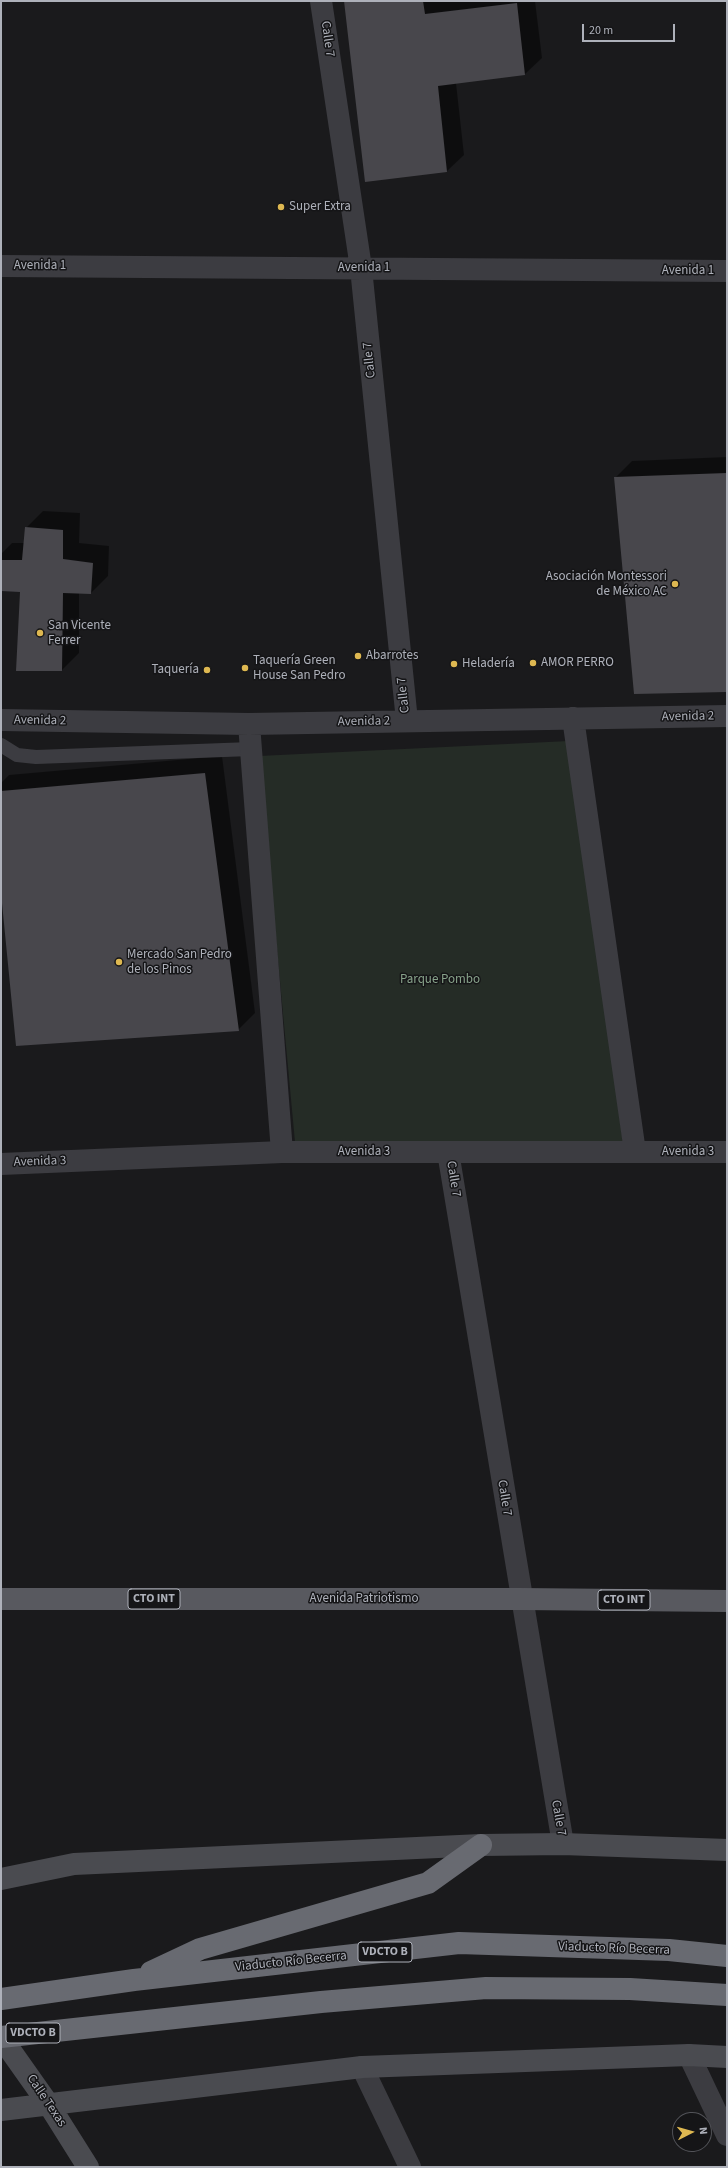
<!DOCTYPE html>
<meta charset="utf-8">
<style>
body{margin:0}
#map{position:relative;width:728px;height:2168px;overflow:hidden;background:#1a1a1c;font-family:"Source Sans 3",sans-serif}
canvas{display:block}
.frame{position:absolute;inset:0;border:2px solid #aeb1ba;pointer-events:none}
.north{position:absolute;left:672px;top:2112px;width:40px;height:40px;box-sizing:border-box;background:#151517;border:1px solid #525358;border-radius:50%;rotate:84deg;font-size:11px;font-weight:700;line-height:16px;text-align:center;color:#aeb1ba}
.north::after{content:'';display:block;margin:auto;width:14px;height:18px;background:#deb851;clip-path:polygon(50% 0,100% 100%,50% 72%,0 100%)}
.scale{position:absolute;left:582px;top:24px;width:93px;height:18px;box-sizing:border-box;border:2px solid #aeb1ba;border-top:0;padding-left:5px;font-size:12px;line-height:14px;white-space:nowrap;color:#aeb1ba;-webkit-text-stroke:3px #151517;paint-order:stroke}
</style>
<div id="map">
<canvas width="728" height="2168"></canvas>
<div class="frame"></div>
<div class="north">N</div>
<div class="scale">20 m</div>
</div>
<script>
const g = document.querySelector('canvas').getContext('2d');
g.lineJoin = 'round';
function fill(path, color) {
  g.fillStyle = color;
  g.fill(path, 'evenodd');
}
function shape(rows) {
  const path = new Path2D();
  for (const r of rows) {
    path.moveTo(r[0], r[1]);
    for (let i = 2; i < r.length; i += 2) path.lineTo(r[i], r[i + 1]);
  }
  return path;
}
function strokePath(path, color, width, dash) {
  g.strokeStyle = color;
  g.lineWidth = width;
  g.lineCap = dash ? 'butt' : 'round';
  g.setLineDash(dash || []);
  g.stroke(path);
}
function drawText(font, color, halo, rows, align = 'center') {
  g.font = font + ' "Source Sans 3",sans-serif';
  g.lineWidth = 3;
  g.setLineDash([]);
  g.textBaseline = 'middle';
  g.strokeStyle = halo;
  g.fillStyle = color;
  for (const [text, x, y, turn = 0] of rows) {
    g.save();
    g.translate(x, y);
    g.rotate((+turn || 0) * Math.PI / 180);
    g.textAlign = isNaN(turn) ? turn : align;
    if (halo) g.strokeText(text, 0, 0);
    g.fillText(text, 0, 0);
    g.restore();
  }
}
fill(shape([
 [569,741,623,1142,295,1142,259,756]
]), '#252c26');
fill(shape([
 [345,1,535,1,542,58,525,74,456,83,464,155,447,171],
 [727,457,727,691,615,478,632,461],
 [43,511,80,513,79,543,109,546,108,576,91,593,79,593,79,653,62,670,21,591,1,590,1,554,12,543,24,543,26,528],
 [222,756,255,1013,238,1030,1,883,1,783,9,775]
]), '#0007');
fill(shape([
 [344,1,423,1,425,14,517,3,525,75,438,86,447,172,365,182],
 [727,473,727,692,634,694,614,477],
 [25,527,63,530,63,559,93,563,91,594,63,593,62,671,16,671,20,592,1,591,1,560,22,560],
 [205,773,239,1031,16,1046,1,893,1,791]
]), '#48474c');
strokePath(shape([
 [1,745,17,755,36,757,251,749]
]), '#3c3c41', 14);
strokePath(shape([
 [321,1,361,268,407,721],
 [1,266,727,271],
 [573,718,635,1152],
 [1,720,249,724,727,716],
 [249,724,282,1152],
 [448,1152,563,1844],
 [1,1164,282,1152,727,1152],
 [689,2055,727,2135],
 [362,2067,410,2167]
]), '#3c3c41', 22);
strokePath(shape([
 [1,1879,74,1864,481,1845,563,1844,727,1850],
 [1,2037,49,2105,88,2167],
 [1,2110,362,2067,689,2055,727,2057]
]), '#4a4b50', 22);
strokePath(shape([
 [1,1599,521,1599,727,1601]
]), '#58595f', 22);
strokePath(shape([
 [151,1972,200,1949,428,1883,481,1845],
 [1,1999,134,1980,459,1943,669,1950,727,1956],
 [1,2037,321,2002,486,1988,630,1989,727,1995]
]), '#686a71', 22);
for (const [x, y, r, color] of [
 [281,207,4,"#deb851"],
 [675,584,4,"#deb851"],
 [40,633,4,"#deb851"],
 [358,656,4,"#deb851"],
 [533,663,4,"#deb851"],
 [454,664,4,"#deb851"],
 [245,668,4,"#deb851"],
 [207,670,4,"#deb851"],
 [119,962,4,"#deb851"]
]) {
  const dot = new Path2D();
  dot.arc(x, y, r, 0, 2 * Math.PI);
  g.fillStyle = color;
  g.fill(dot);
  strokePath(dot, '#151517', 1.5);
}
for (const [x, y, w] of [
 [154,1599,52],
 [624,1600,52],
 [385,1952,54],
 [33,2033,54]
]) {
  const box = new Path2D();
  box.roundRect(x - w / 2, y - 10, w, 20, 3);
  g.fillStyle = '#151517';
  g.fill(box);
  strokePath(box, '#aeb1ba', 1);
}
drawText('bold 12px', '#aeb1ba', null, [
 ["CTO INT",154,1599],
 ["CTO INT",624,1600],
 ["VDCTO B",385,1952],
 ["VDCTO B",33,2033]
]);
drawText('13px', '#aeb1ba', '#151517', [
 ["Calle 7",327,39,82],
 ["Avenida 1",40,266],
 ["Avenida 1",364,268],
 ["Avenida 1",688,271],
 ["Calle 7",370,360,-96],
 ["Calle 7",404,695,-96],
 ["Avenida 2",688,717,-1],
 ["Avenida 2",40,721,1],
 ["Avenida 2",364,722,-1],
 ["Avenida 3",364,1152],
 ["Avenida 3",688,1152],
 ["Avenida 3",40,1162,-2],
 ["Calle 7",453,1179,81],
 ["Calle 7",504,1498,81],
 ["Avenida Patriotismo",364,1599],
 ["Calle 7",558,1818,80],
 ["Viaducto Río Becerra",614,1949,2],
 ["Viaducto Río Becerra",291,1962,-6],
 ["Calle Texas",46,2101,56]
]);
drawText('13px', '#aeb1ba', '#151517', [
 ["Super Extra",289,207],
 ["Asociación Montessori",667,577,"right"],
 ["de México AC",667,592,"right"],
 ["San Vicente",48,626],
 ["Ferrer",48,641],
 ["Abarrotes",366,656],
 ["Taquería Green",253,661],
 ["House San Pedro",253,676],
 ["AMOR PERRO",541,663],
 ["Heladería",462,664],
 ["Taquería",199,670,"right"],
 ["Mercado San Pedro",127,955],
 ["de los Pinos",127,970]
], 'left');
drawText('13px', '#88a38b', '#151517', [
 ["Parque Pombo",440,980]
]);
</script>
